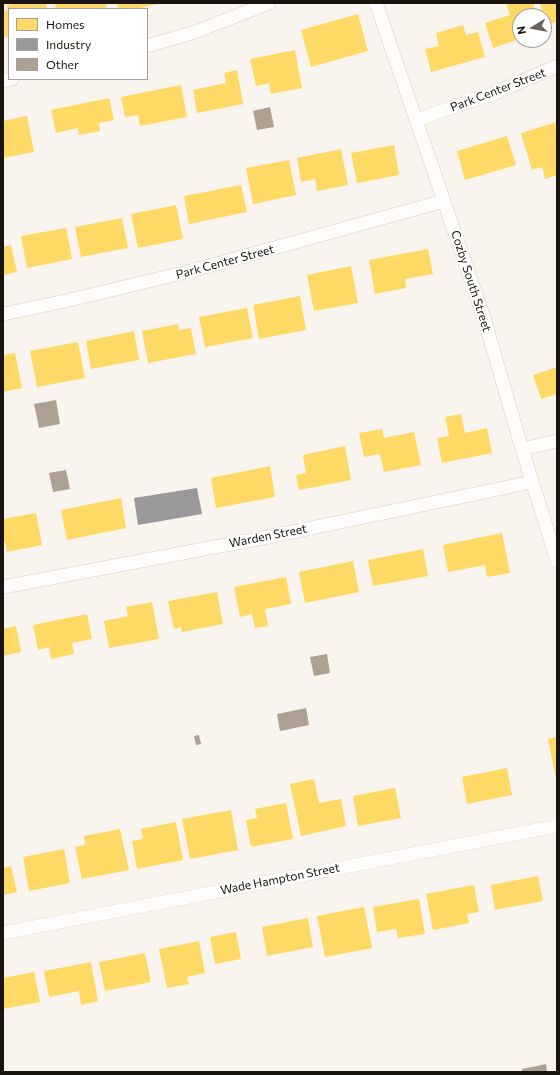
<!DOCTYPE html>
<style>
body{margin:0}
#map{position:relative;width:560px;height:1075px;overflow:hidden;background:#faf4ee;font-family:Commissioner,sans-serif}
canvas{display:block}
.frame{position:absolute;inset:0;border:4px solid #19140d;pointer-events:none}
.legend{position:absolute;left:8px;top:8px;width:140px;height:72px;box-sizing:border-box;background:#fff;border:1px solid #a3a19e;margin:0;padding:5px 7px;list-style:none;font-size:12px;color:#19140d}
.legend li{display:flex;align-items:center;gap:8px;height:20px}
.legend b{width:20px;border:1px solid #a3a19e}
.north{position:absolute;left:512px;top:8px;width:40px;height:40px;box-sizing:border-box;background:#fff;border:1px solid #a3a19e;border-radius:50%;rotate:259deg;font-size:11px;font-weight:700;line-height:16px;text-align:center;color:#19140d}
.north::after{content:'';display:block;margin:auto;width:14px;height:18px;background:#68625c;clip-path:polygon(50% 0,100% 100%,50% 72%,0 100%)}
</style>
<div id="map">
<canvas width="560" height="1075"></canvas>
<div class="frame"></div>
<ul class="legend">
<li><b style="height:11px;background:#ffd966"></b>Homes</li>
<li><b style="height:11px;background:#999"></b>Industry</li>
<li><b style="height:11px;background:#aca193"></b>Other</li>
</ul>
<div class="north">N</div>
</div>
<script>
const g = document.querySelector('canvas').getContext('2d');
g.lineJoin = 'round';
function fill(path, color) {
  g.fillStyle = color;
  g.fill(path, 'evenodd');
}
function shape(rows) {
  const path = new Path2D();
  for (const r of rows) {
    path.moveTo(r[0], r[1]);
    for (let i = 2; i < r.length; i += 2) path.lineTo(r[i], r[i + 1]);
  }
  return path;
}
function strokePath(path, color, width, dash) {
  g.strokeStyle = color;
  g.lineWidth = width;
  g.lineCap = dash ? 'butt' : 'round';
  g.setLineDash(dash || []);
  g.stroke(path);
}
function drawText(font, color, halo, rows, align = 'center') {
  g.font = font + ' Commissioner,sans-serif';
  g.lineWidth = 4;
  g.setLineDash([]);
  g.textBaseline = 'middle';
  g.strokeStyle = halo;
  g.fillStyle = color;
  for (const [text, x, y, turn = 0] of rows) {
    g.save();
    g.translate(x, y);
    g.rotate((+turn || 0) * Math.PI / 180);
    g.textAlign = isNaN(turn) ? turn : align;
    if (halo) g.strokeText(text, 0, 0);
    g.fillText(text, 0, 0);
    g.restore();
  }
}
fill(shape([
 [18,3,46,3,47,9,9,9,9,37,3,38,3,11,8,10,7,5],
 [55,3,106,3,107,9,56,9],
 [117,3,157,3,157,4,136,9,118,9],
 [506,3,533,3,537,16,520,16,520,39,493,48,485,23,510,15],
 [540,3,557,3,557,22,546,25],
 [358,14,368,51,311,67,301,30],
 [463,25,466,35,478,32,485,57,431,72,425,49,439,46,436,33],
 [295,50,302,88,271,94,269,83,256,86,250,59],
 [237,70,243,104,197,113,193,90,226,83,224,73],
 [181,85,187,117,140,126,138,115,125,117,121,97],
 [109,98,114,120,99,123,100,131,79,135,78,128,56,133,51,110],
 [27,116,34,152,3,158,3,121],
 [557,122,557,175,545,179,542,167,532,170,521,133],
 [507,136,516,165,465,180,457,151],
 [394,145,399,175,357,183,351,153],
 [341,149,348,185,317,191,315,179,301,182,297,158],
 [289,160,296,195,253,204,246,168],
 [241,185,247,212,189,224,184,196],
 [176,205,183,239,138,248,131,214],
 [122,218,128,248,81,257,75,227],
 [66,228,72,259,27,268,21,236],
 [11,245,17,272,3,275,3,247],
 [428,249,433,274,405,279,406,288,375,294,369,260],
 [351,266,358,303,314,311,307,275],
 [300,296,306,330,259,339,253,305],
 [247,308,253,338,205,347,199,317],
 [178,324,179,330,191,328,196,354,148,363,142,331],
 [134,331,139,360,91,369,86,341],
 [78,342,85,378,37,387,30,351],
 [15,353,22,388,3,392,3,355],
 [557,367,557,394,541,399,533,375],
 [461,414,465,433,487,428,492,453,442,463,437,438,449,436,445,417],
 [382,429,384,438,414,432,421,465,384,472,380,454,364,457,359,433],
 [345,446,351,480,299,490,296,475,306,473,303,455],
 [270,466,275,497,216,508,211,478],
 [121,498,126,528,67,540,61,510],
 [36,513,42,545,7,552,5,542,3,543,3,519],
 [502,533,510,573,487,577,485,565,448,572,443,545],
 [423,549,428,576,373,586,368,560],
 [353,561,359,592,305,603,299,572],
 [286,577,291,604,265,609,268,626,255,628,252,614,240,617,234,587],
 [217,592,223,624,182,632,181,627,174,629,168,601],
 [152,602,159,639,109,648,104,621,128,616,126,607],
 [87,614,92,639,72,643,74,654,51,659,49,647,38,650,33,625],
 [16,626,21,652,3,656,3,629],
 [557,737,557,779,556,779,548,739],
 [507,768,512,795,467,804,462,777],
 [314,779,319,803,341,799,346,826,301,836,290,784],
 [395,788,401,818,358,826,353,796],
 [286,803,293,839,251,847,246,820,257,818,255,809],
 [231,810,238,850,190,859,182,819],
 [176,822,183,860,137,869,132,841,143,839,141,829],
 [120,829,129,870,82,879,75,847,85,845,84,836],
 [64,849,70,883,29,891,23,857],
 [11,866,17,892,3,895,3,868],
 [538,876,543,901,495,910,491,885],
 [474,885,479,912,467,914,469,923,433,930,426,894],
 [419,899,425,934,398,938,396,929,377,932,373,907],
 [364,907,372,948,325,957,317,916],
 [308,918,313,947,267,956,262,927],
 [236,932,241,959,215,964,210,937],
 [199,941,205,973,187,977,189,984,167,988,159,949],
 [145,953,151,982,105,991,99,962],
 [91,962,98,1001,81,1005,79,991,49,997,44,971],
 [34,972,40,1002,3,1009,3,978]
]), '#ffd966');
fill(shape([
 [197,488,202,514,138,525,134,498]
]), '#999');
fill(shape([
 [270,107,274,127,257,130,253,111],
 [56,400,60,424,39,428,34,404],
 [66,470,70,489,53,492,49,473],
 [327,654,330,673,314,676,310,657],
 [306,708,309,725,280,731,277,714],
 [199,735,201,744,196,745,194,736],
 [546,1064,547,1072,522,1072,522,1069]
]), '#aca193');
const minor = shape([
 [376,3,484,318,522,449,557,561],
 [147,46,195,32,269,3],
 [3,81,12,79],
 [416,120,495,93,557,66],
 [3,314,61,302,187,272,444,201],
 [522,449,557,441],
 [3,587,273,536,532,482],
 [3,933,557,826]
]);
strokePath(minor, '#d5cfc9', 14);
strokePath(minor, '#fefdfc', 13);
drawText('12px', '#19140d', '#fff', [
 ["Park Center Street",498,90,-21],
 ["Park Center Street",225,262,-15],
 ["Cozby South Street",471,281,72],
 ["Warden Street",268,536,-11],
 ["Wade Hampton Street",280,879,-11]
]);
</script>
